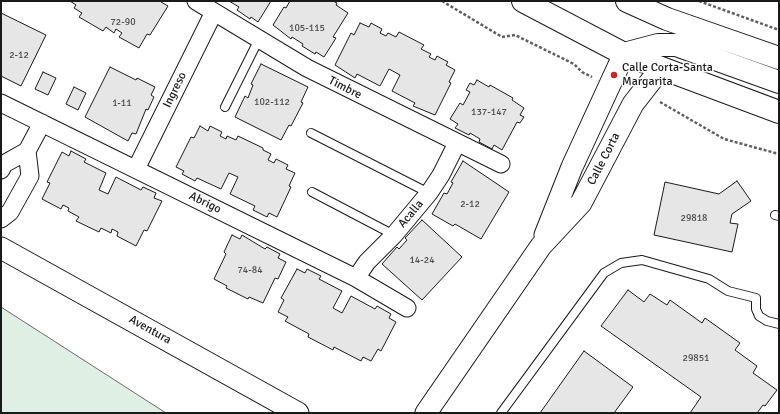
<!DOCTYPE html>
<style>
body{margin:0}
#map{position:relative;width:780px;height:414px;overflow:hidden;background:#fff;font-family:Signika,sans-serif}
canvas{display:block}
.frame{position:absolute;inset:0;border:2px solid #1a1a1a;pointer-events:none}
</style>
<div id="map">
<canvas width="780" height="414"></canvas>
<div class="frame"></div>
</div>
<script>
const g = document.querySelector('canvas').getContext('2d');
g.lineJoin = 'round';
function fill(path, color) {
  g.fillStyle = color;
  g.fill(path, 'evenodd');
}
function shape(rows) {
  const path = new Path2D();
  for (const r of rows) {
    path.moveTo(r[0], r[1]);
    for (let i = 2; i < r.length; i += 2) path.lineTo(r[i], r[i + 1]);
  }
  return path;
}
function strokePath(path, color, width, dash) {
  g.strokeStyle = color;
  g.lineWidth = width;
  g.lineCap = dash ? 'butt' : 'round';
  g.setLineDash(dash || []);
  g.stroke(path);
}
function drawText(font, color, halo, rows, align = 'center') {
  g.font = font + ' Signika,sans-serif';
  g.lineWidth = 3;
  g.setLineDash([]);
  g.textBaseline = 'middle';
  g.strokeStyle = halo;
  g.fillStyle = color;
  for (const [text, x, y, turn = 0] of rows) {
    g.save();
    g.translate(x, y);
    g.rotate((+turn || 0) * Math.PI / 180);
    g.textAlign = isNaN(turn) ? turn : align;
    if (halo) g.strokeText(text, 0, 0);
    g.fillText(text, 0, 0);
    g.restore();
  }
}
const green = shape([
 [1,307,166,413,1,413,1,307]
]);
fill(green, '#e0efe3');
strokePath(green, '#6a6a6a', 1);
const building = shape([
 [70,1,162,1,161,2,168,6,150,35,147,34,139,48,119,37,122,33,116,29,114,33,106,27,103,31,79,17,82,13,74,8,76,5,70,1],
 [229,1,271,1,258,22,251,17,250,19,237,10,239,7,229,1],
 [290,1,333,1,337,3,336,5,348,13,333,37,336,38,324,57,316,52,315,54,302,46,303,44,292,37,291,39,273,25,284,7,286,8,290,1],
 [1,13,46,35,21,86,1,76,1,13],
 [360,23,369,27,371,23,382,29,380,33,386,36,388,33,396,37,399,32,424,45,421,49,431,54,429,57,435,60,437,56,448,62,446,65,455,70,449,82,451,83,435,115,413,106,415,103,392,91,400,75,389,69,380,86,357,74,355,78,335,65,351,33,354,35,360,23],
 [261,64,308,87,301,102,303,103,291,126,289,125,281,140,235,117,245,96,248,98,253,85,251,84,261,64],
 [110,67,136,80,137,78,155,87,151,95,154,97,148,110,146,109,136,134,132,133,128,141,85,117,110,67],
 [43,72,56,78,48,95,35,89,43,72],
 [477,80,489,87,490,85,513,98,512,100,524,108,520,115,524,117,520,123,517,122,502,150,494,145,492,149,479,142,480,139,470,133,469,135,455,128,458,124,450,119,460,103,463,105,470,92,466,90,470,83,474,85,477,80],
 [74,87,86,93,78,110,66,104,74,87],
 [200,126,208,131,210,126,222,132,220,136,226,139,227,136,236,140,238,136,263,148,263,150,271,154,268,160,274,163,276,159,288,165,286,169,295,173,289,186,291,187,277,217,269,213,267,217,253,210,255,206,230,194,238,177,229,173,221,189,197,178,195,181,182,174,184,171,176,167,191,137,194,138,200,126],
 [71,151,86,159,84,162,106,173,99,190,108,194,116,177,141,190,143,187,156,193,154,198,162,201,147,231,144,230,136,246,117,236,118,232,112,229,111,233,101,228,99,232,76,221,79,217,68,211,69,208,63,205,61,209,42,199,50,183,47,182,62,152,69,156,71,151],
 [463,161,509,192,481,239,455,224,453,226,432,214,444,193,447,194,453,183,451,182,463,161],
 [737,181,751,201,732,214,730,223,738,224,732,252,654,235,665,182,719,194,737,181],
 [422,220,462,257,422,300,382,264,397,247,399,249,407,240,405,238,422,220],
 [232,235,240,239,242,235,265,249,267,247,280,254,278,258,286,262,278,279,275,278,263,303,249,297,248,299,226,288,227,286,214,279,226,254,224,252,232,235],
 [297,269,305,273,307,269,321,276,319,279,342,291,333,308,342,313,351,296,375,309,377,306,391,314,389,318,396,322,381,351,378,349,371,361,363,357,361,361,334,347,333,350,308,337,309,334,285,321,288,317,278,312,284,300,281,298,297,269],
 [628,290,644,302,650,294,667,305,670,300,702,323,705,318,740,343,735,350,757,366,753,373,777,390,765,406,763,405,757,413,690,413,701,397,601,326,628,290],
 [584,351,633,387,614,413,540,413,584,351]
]);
fill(building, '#e6e6e6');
strokePath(building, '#1a1a1a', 1);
const service = shape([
 [225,107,259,39],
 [311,133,429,193],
 [312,192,394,235],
 [775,215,779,216],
 [501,413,604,273,621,263,642,260,709,279,728,291,756,298,756,309,759,316,767,321,779,324]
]);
const minor = shape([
 [196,1,307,68,501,164],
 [1,103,356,278,407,308],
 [136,169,214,12],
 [1,170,4,164,27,151,42,123],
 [1,219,10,212,30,176,27,151],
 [356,278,367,262,394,235,429,193,441,175,457,143]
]);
const tertiary = shape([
 [545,235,572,167,624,54],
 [1,248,298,413],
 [426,413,541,246,581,203,633,104,661,68]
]);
const primary = shape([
 [523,1,624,54,779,112],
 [627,1,667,19,779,58],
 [624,54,658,45,676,45,779,82]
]);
strokePath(service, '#1a1a1a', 10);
strokePath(minor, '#1a1a1a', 19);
strokePath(tertiary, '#1a1a1a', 23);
strokePath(primary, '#1a1a1a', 24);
strokePath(shape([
 [442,1,502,37,515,35,574,64,582,72,592,77],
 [699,1,779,30],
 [660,102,724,139,779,154]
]), '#5f5f5f', 2.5, [3, 2]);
strokePath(service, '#fff', 8);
strokePath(minor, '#fff', 17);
strokePath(tertiary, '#fff', 21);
strokePath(primary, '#fff', 22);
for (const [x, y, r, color] of [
 [614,75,4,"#c62828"]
]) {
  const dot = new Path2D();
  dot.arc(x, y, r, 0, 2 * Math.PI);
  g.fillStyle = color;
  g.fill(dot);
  strokePath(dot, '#fff', 1.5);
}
drawText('10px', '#4d4d4d', null, [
 ["72-90",123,22],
 ["105-115",307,28],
 ["2-12",19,55],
 ["102-112",272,102],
 ["1-11",122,103],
 ["137-147",489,112],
 ["2-12",470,204],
 ["29818",694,218],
 ["14-24",422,260],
 ["74-84",250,270],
 ["29851",696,358]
]);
drawText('12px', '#1a1a1a', '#fff', [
 ["Calle Corta-Santa",622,68],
 ["Margarita",622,82]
], 'left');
drawText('12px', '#1a1a1a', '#fff', [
 ["Timbre",345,88,27],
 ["Ingreso",175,90,-64],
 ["Calle Corta",604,159,-63],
 ["Abrigo",205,203,26],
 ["Acalla",411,214,-50],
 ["Aventura",150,330,29]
]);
</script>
